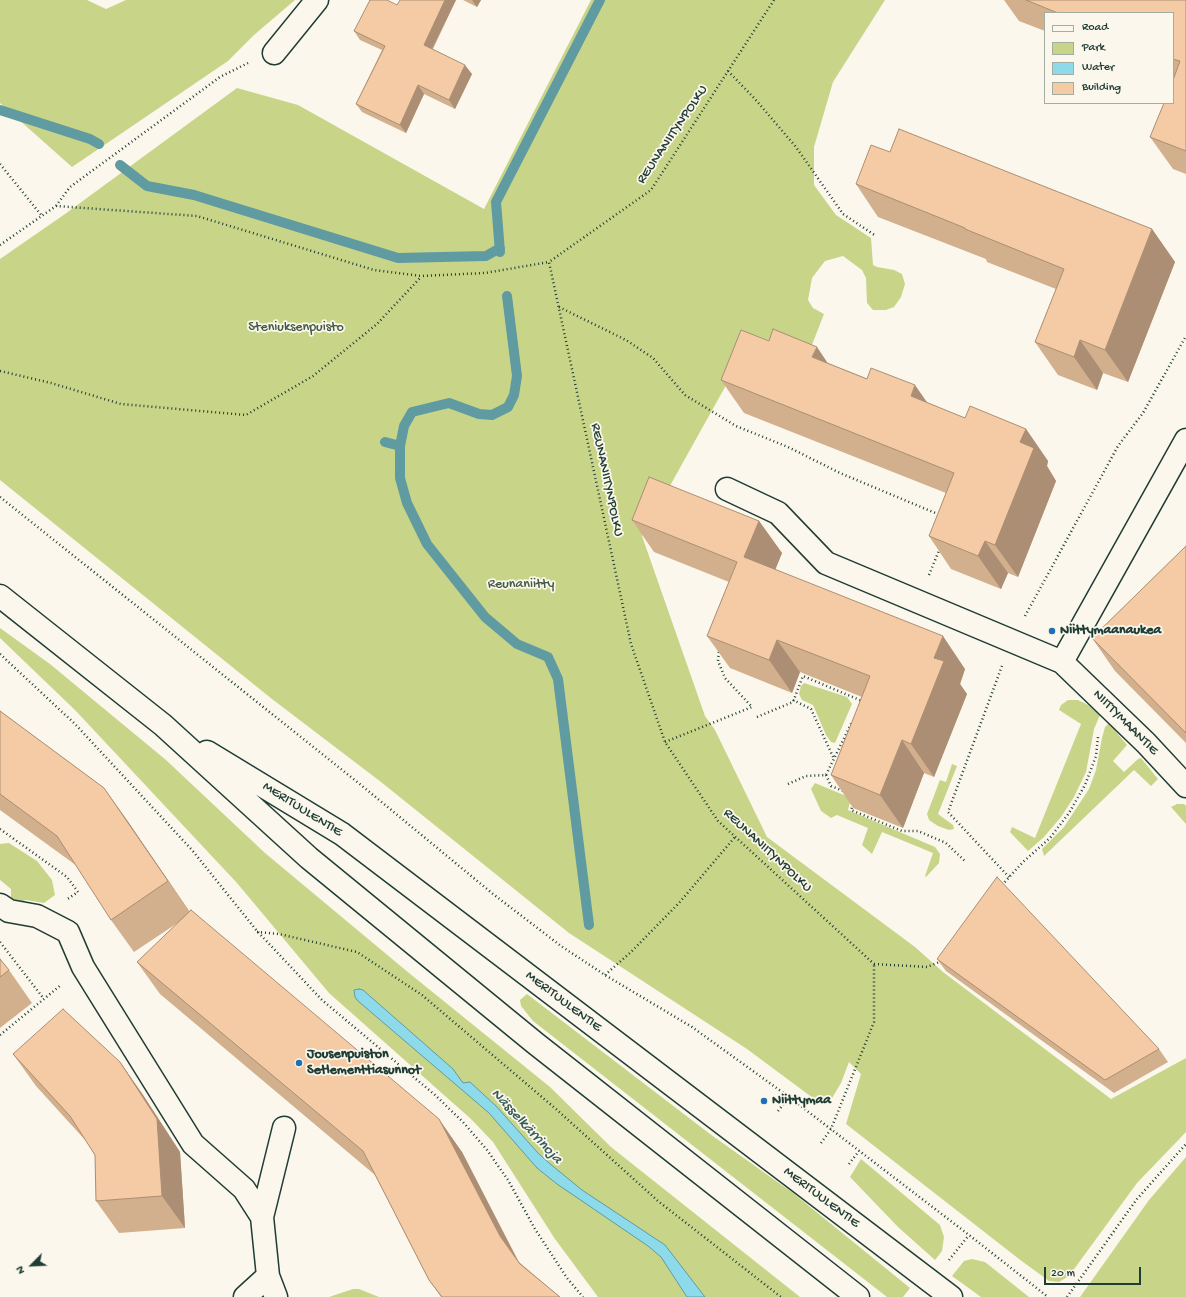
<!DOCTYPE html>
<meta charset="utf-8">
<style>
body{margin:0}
#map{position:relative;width:1186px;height:1297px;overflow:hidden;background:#fbf7ec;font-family:"Gochi Hand",sans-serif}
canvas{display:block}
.legend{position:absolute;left:1044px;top:12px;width:130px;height:92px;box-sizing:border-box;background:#fbf7ec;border:1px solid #a3ada2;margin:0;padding:5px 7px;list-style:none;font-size:12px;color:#1f3d34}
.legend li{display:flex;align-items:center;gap:8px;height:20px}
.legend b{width:20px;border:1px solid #a3ada2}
.north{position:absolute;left:12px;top:1245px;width:40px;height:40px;-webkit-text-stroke:3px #fbf7ec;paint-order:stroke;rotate:246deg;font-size:11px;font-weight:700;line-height:16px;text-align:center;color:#1f3d34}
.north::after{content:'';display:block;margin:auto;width:14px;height:18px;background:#1f3d34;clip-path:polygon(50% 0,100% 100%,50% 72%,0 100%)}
.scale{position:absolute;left:1044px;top:1267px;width:97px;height:18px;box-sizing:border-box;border:2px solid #1f3d34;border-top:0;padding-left:5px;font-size:12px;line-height:14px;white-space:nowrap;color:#1f3d34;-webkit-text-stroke:3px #fbf7ec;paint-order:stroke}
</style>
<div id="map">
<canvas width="1186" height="1297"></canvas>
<ul class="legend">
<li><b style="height:5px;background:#fbf7ec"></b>Road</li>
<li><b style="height:11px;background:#c8d589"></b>Park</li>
<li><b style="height:11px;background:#8cdaea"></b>Water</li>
<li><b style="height:11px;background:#f4cba4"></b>Building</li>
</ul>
<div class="north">N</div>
<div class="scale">20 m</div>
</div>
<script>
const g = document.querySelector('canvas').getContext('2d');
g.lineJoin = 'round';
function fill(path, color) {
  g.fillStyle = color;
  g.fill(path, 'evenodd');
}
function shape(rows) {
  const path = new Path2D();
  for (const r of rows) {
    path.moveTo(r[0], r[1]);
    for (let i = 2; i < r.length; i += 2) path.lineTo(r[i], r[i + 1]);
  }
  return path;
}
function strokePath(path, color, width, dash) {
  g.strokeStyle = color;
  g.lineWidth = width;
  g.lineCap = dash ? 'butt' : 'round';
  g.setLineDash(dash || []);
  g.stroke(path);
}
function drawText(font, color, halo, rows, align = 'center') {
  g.font = font + ' "Gochi Hand",sans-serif';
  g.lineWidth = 3.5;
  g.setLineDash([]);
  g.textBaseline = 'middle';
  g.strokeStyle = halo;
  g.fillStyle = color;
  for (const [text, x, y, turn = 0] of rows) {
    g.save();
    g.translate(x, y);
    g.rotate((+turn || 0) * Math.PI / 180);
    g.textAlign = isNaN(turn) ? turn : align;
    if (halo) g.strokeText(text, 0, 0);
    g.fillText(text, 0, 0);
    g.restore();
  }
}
fill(shape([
 [0,0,87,0,106,9,126,0,295,0,254,35,228,61,72,167,0,103],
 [591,0,885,0,833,82,814,147,814,185,836,215,871,238,873,265,877,267,894,270,902,274,905,284,901,297,894,307,886,310,873,310,867,303,866,278,862,270,843,256,825,261,812,278,808,300,813,308,824,314,808,355,754,335,642,536,705,716,715,730,767,837,915,947,943,972,1111,1099,1186,1058,1186,1132,1137,1183,1069,1276,1059,1282,1049,1281,1019,1259,846,1124,861,1074,849,1062,841,1083,832,1098,821,1104,747,1049,569,933,381,782,272,699,0,480,0,259,65,214,237,88,298,105,484,209],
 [0,628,50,664,166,760,265,853,409,973,550,1087,611,1147,800,1297,598,1297,555,1239,493,1142,471,1119,329,993,237,883,75,710,0,638],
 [804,683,847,697,852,704,835,743,831,742,826,735,813,705,802,700,799,694,801,686],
 [1068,700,1078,700,1088,705,1100,715,1094,729,1086,772,1074,797,1061,817,1044,837,1028,851,1010,832,1012,827,1035,838,1081,724,1059,710,1061,705],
 [1109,723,1127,745,1113,761,1124,772,1138,759,1141,758,1158,779,1151,786,1134,770,1044,856,1042,849,1064,827,1089,789,1096,770,1102,738,1105,727],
 [952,764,957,766,938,814,953,825,954,829,949,830,938,826,929,820,927,814,940,780,946,782],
 [815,783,851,798,848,810,935,847,940,854,939,863,926,877,925,876,933,853,882,832,872,854,862,845,868,828,837,815,831,818,821,811,811,789],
 [1177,804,1184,804,1186,806,1186,824,1171,807],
 [9,843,37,861,52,880,55,895,44,903,26,900,19,903,11,901,11,889,0,880,0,844],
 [527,994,710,1134,793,1193,910,1288,903,1297,887,1297,533,1021,521,1006,520,1000],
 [1186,1157,1186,1297,1080,1297,1149,1200],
 [861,1159,940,1225,944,1237,942,1251,935,1260,898,1227,850,1177],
 [972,1259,985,1262,1029,1297,981,1297,952,1276,964,1261],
 [353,1289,359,1289,379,1297,329,1297]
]), '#c8d589');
const water = shape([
 [359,989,363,990,453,1069,463,1083,470,1082,496,1106,538,1153,549,1163,582,1190,665,1245,705,1297,687,1297,661,1257,648,1246,557,1184,537,1168,489,1113,358,1001,355,997,354,990,359,989]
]);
fill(water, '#8cdaea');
strokePath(water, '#609ba1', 1);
strokePath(shape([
 [0,110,90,139,99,144],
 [120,165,147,186,194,195,398,258,486,256,500,248],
 [500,252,496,202,600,0],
 [507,296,517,376,514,395,508,407,492,415,479,414,449,403,412,412,404,426,400,446,400,478,407,503,427,544,485,617,517,644,548,657,558,679,589,925],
 [385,442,400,446]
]), '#609ba1', 10);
const minor = shape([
 [274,53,317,0],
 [727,489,778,513,826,563,1062,662,1146,743,1186,786],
 [1062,662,1186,440],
 [0,905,9,911,37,916,68,932,83,967,193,1144,244,1189,262,1217,268,1276,276,1297],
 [262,1217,284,1128],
 [245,1297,268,1276]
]);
const major = shape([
 [0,596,163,725,309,858,535,1043,858,1297],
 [207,752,342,834,951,1297]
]);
strokePath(minor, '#1f3d34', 25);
strokePath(major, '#1f3d34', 25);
strokePath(shape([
 [774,0,651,190,549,262,631,644,665,742,718,821,874,964],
 [728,71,755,99,796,147,843,214,876,236],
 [0,164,42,216],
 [56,206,70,187,220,77,248,63],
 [0,245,56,206,197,216,374,270,421,276,485,273,549,262],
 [559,307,626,340,653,358,685,395,736,426,788,447,840,473,940,515],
 [0,371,51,383,121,404,246,415,313,376,377,324,421,277],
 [0,497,361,785,493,894,561,946,605,975,692,1027,789,1097,969,1235,1048,1297],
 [929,575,940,548],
 [1025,616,1118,446,1143,413,1186,336],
 [0,654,75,724,192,850,257,931,322,1000,435,1095,463,1122,487,1150,508,1180,535,1229,567,1278,583,1297],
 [1002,666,948,812,1009,877],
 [793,700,811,709,834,759],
 [757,717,793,702,803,676,862,701],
 [665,742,752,707,725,678,718,661,719,650],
 [826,775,831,786,843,791],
 [788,784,806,776,826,775,852,722],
 [853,804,851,810,902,831,918,831,946,843,965,861],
 [0,829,67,877,78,892,66,900],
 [1002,885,1023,862,1050,838,1069,813,1085,785,1096,756,1098,737],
 [257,932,279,934,357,952,422,995,556,1109,658,1201,781,1297],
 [0,942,44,999],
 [874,964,927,967,942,961],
 [605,975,631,952,679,903,735,837],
 [0,1035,61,985],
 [778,1111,789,1097],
 [821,1143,831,1129,874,1022,874,964],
 [849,1164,859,1151],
 [949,1260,969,1235],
 [1067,1297,1137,1199,1186,1144]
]), '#1f3d34', 2.5, [1, 3]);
strokePath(minor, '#fbf7ec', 22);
strokePath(major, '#fbf7ec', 22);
fill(shape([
 [456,0,433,49,472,74,455,109,424,94,406,133,362,112,356,104,382,50,360,40,354,31,397,5],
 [463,0,481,0,477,7],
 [1004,0,1186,0,1186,174,1173,169,1150,137,1173,103,1173,13,1045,13,1045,31,1019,21],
 [890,152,1152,229,1175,262,1128,382,1103,373,1097,390,1058,375,1035,342,1056,289,987,262,986,259,878,217,856,184],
 [828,363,965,418,1026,429,1048,461,1047,466,1056,481,1018,577,1008,573,1001,589,951,569,929,536,946,493,744,413,721,380],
 [632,520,759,521,782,553,775,570,965,669,960,684,967,694,934,777,924,773,903,828,853,808,831,775,862,697,800,672,792,693,730,668,707,636,729,582,654,552],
 [1186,546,1186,743,1115,671,1092,638],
 [0,711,104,788,190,912,462,1152,519,1262,560,1297,441,1297,429,1280,375,1175,160,994,137,962,179,922,134,952,111,920,77,866,0,810],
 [0,959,9,970,32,1003,0,1028],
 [937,959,1159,1049,1168,1062,1114,1093,946,971],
 [13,1054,120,1062,143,1095,180,1152,185,1228,119,1233,96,1201,95,1155,86,1141,36,1086]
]), '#d2af8d');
fill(shape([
 [445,0,456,0,430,53,424,45],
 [472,0,481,0,477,7],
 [465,65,472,74,455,109,449,100],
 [418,85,424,94,406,133,400,125],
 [1152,229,1175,262,1128,382,1105,350],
 [1080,340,1103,373,1097,390,1074,357],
 [817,347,839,380,812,357],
 [915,385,938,418,911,396],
 [1026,429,1048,461,1047,466,1056,481,1018,577,995,545,1020,442],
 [759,521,782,553,767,590,744,557],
 [985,541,1008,573,1001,589,978,556],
 [943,636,965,669,960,684,967,694,934,777,911,744,934,658],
 [777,640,800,672,792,693,769,660],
 [902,740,924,773,903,828,880,795],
 [104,788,127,820,191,914,168,881],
 [120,1062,143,1095,180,1152,185,1228,162,1196],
 [439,1119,462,1152,522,1269,500,1236]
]), '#ab8e73');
const building = shape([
 [370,0,387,0,397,5,400,0,445,0,424,45,465,65,449,100,418,85,400,125,356,104,385,46,354,31,370,0],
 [1026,0,1186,0,1186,151,1150,137,1164,103,1173,103,1173,80,1180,61,1173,59,1173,13,1058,13,1026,0],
 [899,129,1152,229,1105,350,1080,340,1074,357,1035,342,1064,269,965,229,965,228,856,184,871,145,890,152,899,129],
 [773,329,817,347,812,357,867,379,871,368,915,385,911,396,965,418,970,406,1026,429,1020,442,1034,448,995,545,985,541,978,556,929,536,954,473,721,380,741,330,769,341,773,329],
 [649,477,759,521,744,557,943,636,934,658,944,661,911,744,902,740,880,795,831,775,870,676,777,640,769,660,707,636,737,562,632,520,649,477],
 [1186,546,1186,733,1092,638,1186,546],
 [0,711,104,788,168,881,111,920,57,836,0,794,0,711],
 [997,877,1159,1049,1105,1080,937,959,997,877],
 [191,910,439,1119,500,1236,520,1264,560,1297,442,1297,429,1280,363,1151,137,962,191,910],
 [0,959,9,970,0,977,0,959],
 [63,1009,120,1062,157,1119,162,1196,96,1201,95,1155,70,1116,13,1054,63,1009]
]);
fill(building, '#f4cba4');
strokePath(building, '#ab8e73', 1);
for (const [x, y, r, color] of [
 [1052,631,4,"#1f6fb2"],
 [299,1063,4,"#1f6fb2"],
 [764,1101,4,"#1f6fb2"]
]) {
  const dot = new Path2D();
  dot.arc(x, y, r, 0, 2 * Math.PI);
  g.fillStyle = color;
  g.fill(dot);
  strokePath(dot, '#fbf7ec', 1.5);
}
drawText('14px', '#1f3d34', '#fbf7ec', [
 ["REUNANIITYNPOLKU",673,135,-56],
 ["REUNANIITYNPOLKU",606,480,78],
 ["NIITTYMAANTIE",1125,723,45],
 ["MERITUULENTIE",302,810,32],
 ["REUNANIITYNPOLKU",767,851,43],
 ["MERITUULENTIE",563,1002,37],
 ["MERITUULENTIE",821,1198,37]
]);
drawText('14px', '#415b45', '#fbf7ec', [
 ["Steniuksenpuisto",296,328],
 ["Reunaniitty",521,585]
]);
drawText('bold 14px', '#1f3d34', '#fbf7ec', [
 ["Niittymaanaukea",1060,631],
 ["Jousenpuiston",307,1055],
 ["Setlementtiasunnot",307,1071],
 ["Niittymaa",772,1101]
], 'left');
drawText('italic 15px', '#355c58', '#fbf7ec', [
 ["Nässelkärrinoja",526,1127,47]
]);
</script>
